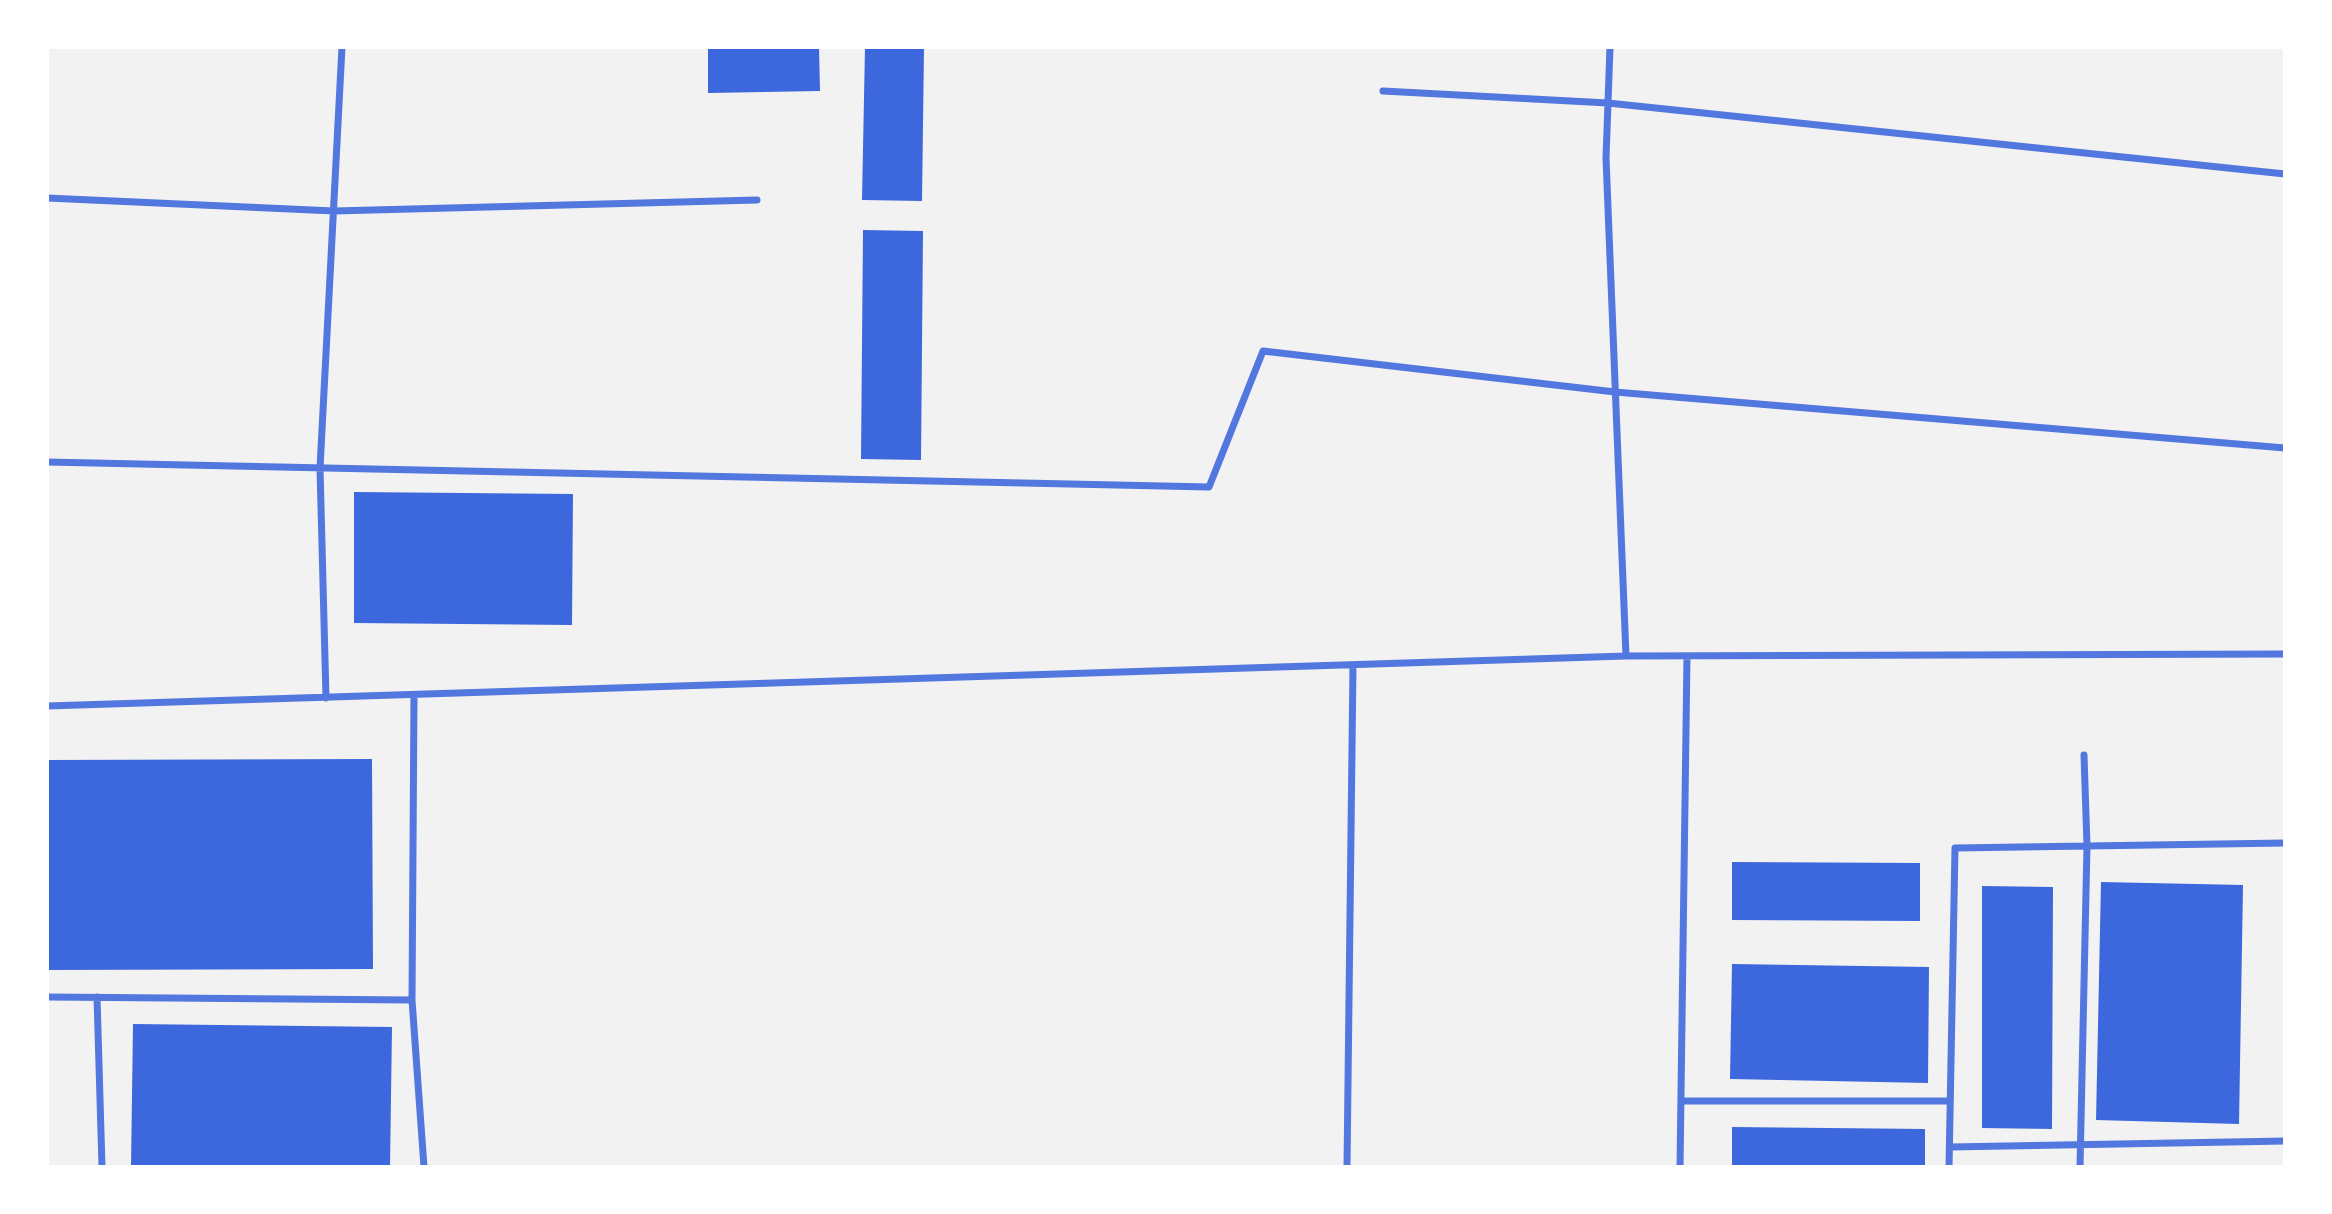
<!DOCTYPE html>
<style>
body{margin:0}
#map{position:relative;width:2332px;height:1214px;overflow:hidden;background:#f2f2f2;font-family:"Source Serif 4",serif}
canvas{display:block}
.frame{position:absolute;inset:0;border:49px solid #fff;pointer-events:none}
</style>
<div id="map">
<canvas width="2332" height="1214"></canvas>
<div class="frame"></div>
</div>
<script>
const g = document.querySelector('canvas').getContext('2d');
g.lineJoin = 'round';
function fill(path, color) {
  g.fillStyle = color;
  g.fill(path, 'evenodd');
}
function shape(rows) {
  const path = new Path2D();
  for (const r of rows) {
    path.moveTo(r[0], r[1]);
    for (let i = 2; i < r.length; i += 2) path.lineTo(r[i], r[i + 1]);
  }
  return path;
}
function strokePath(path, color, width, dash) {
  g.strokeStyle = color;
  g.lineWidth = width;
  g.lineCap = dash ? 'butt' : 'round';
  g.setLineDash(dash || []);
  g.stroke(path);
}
fill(shape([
 [708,47,819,47,820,91,708,93],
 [865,47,924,47,922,201,862,200],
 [863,230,923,231,921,460,861,459],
 [354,492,573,494,572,625,354,623],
 [372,759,373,969,47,970,47,760],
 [1732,862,1920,863,1920,921,1732,920],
 [2101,882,2243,885,2239,1124,2096,1120],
 [1982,886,2053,887,2052,1129,1982,1128],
 [1732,964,1929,967,1928,1083,1730,1079],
 [133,1024,392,1027,390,1167,131,1167],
 [1732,1127,1925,1129,1925,1167,1732,1167]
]), '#3d67dc');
strokePath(shape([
 [1610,47,1606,158,1626,656],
 [1383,91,1608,103,2285,174],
 [47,198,334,211,757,200],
 [47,462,1209,487,1263,351,1615,392,2285,448],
 [326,698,320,468,342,47],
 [47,706,1626,656,2285,654],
 [47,997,412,1000,414,695],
 [97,997,102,1167],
 [412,1000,424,1167],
 [1681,1101,1950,1101],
 [1950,1147,2285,1141],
 [1347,1167,1353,665],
 [1680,1167,1687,656],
 [1949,1167,1955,848,2285,843],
 [2080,1167,2087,846,2084,755]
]), '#5277de', 7);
</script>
